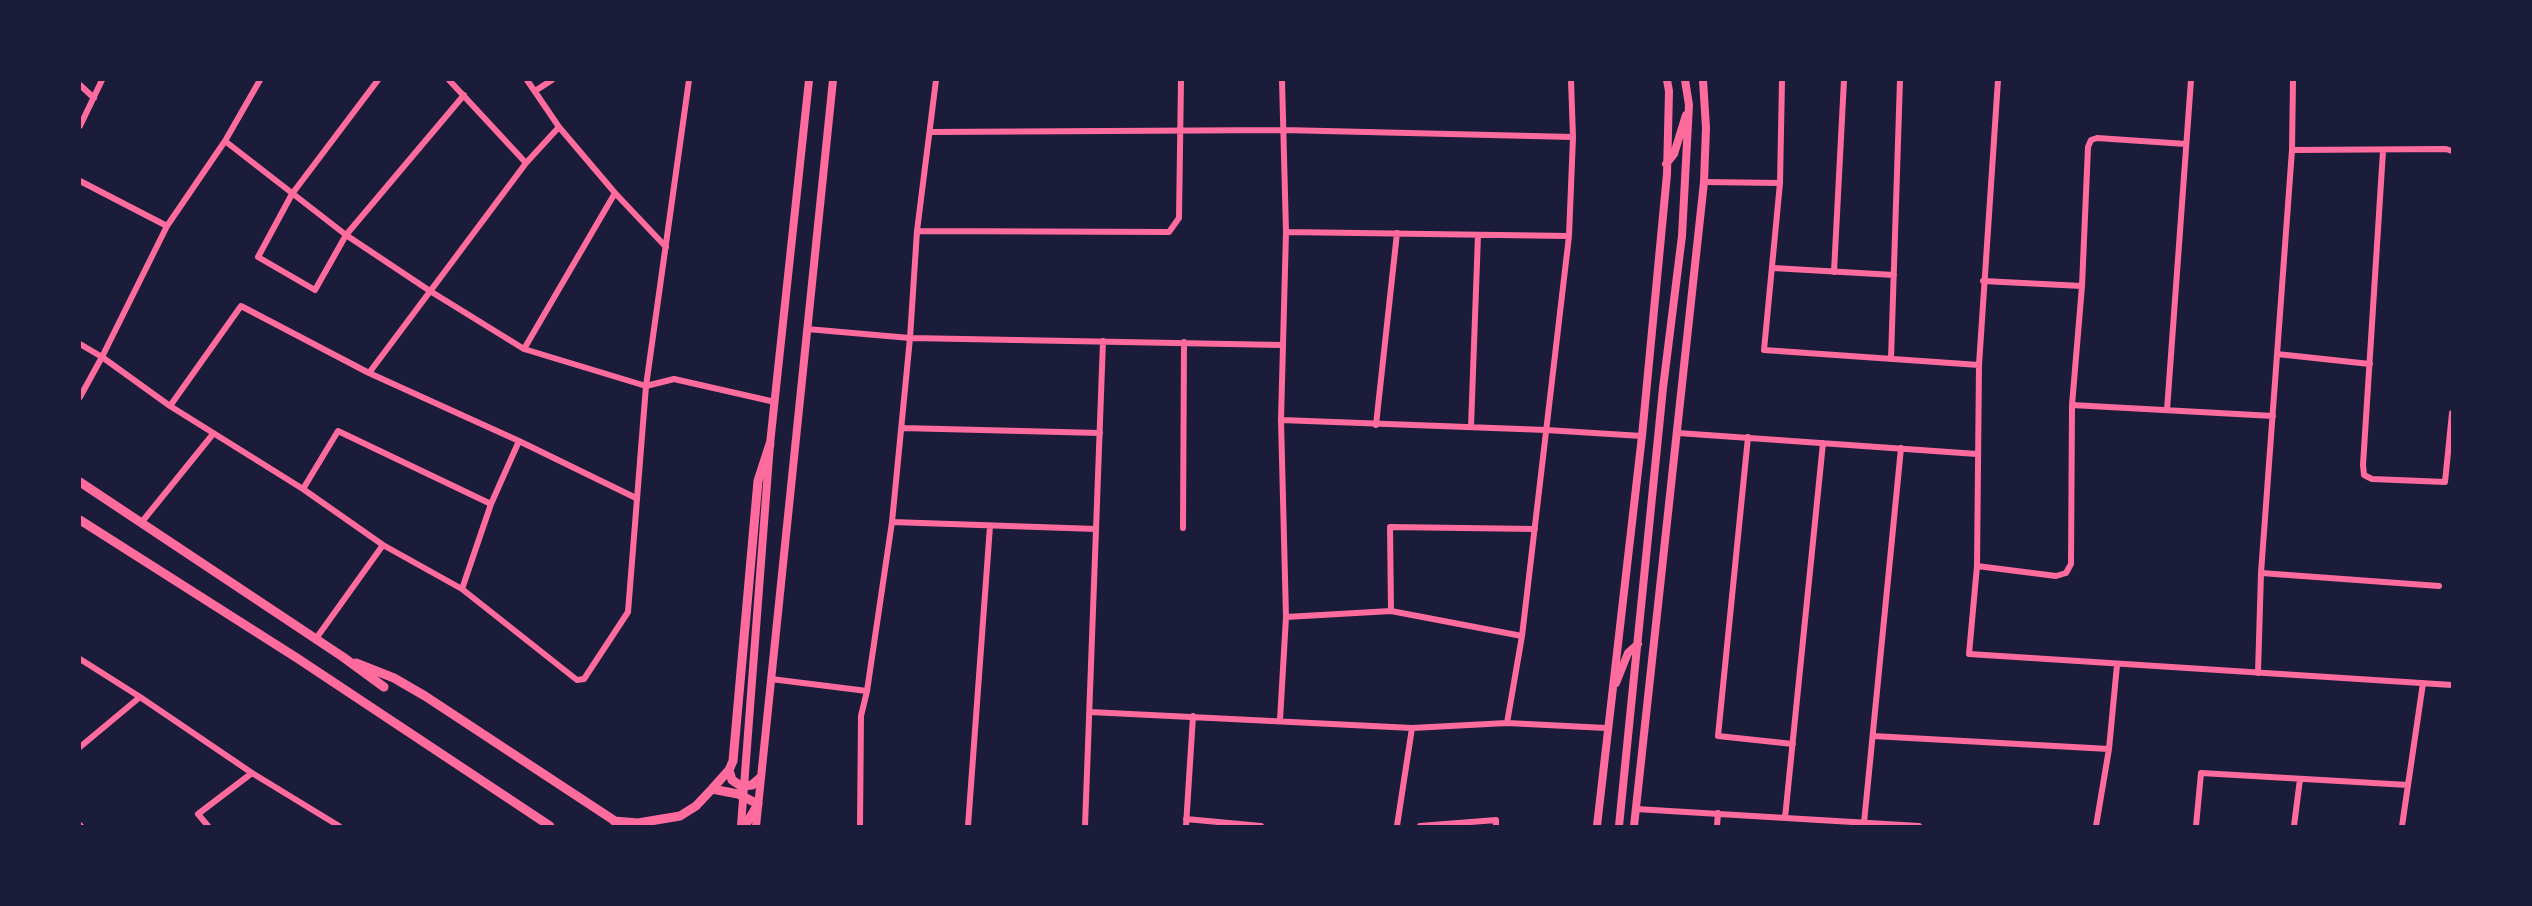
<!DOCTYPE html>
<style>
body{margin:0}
#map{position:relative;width:2532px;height:906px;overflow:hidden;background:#1b1b3a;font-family:"PT Sans Narrow",sans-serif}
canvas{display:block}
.frame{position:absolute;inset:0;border:81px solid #1b1b3a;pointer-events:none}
</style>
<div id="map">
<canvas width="2532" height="906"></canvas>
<div class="frame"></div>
</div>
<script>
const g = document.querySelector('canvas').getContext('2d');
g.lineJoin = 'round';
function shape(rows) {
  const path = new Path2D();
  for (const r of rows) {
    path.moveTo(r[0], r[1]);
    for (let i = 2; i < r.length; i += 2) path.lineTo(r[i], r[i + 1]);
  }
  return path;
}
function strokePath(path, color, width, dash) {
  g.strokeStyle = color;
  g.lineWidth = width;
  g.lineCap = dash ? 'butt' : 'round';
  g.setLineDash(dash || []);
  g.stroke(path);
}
strokePath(shape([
 [378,80,292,194,258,257,315,290,346,235,464,95],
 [449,80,526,163],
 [527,80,559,127,615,193,666,247],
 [1782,80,1780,183,1764,350,1979,365],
 [1998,80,1979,365,1977,566,1969,654,2452,685],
 [80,85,94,98],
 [535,91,552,80],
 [80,126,102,80],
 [930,132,1284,130,1573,137],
 [225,141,346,235,430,291,524,349,646,386,674,379,775,402],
 [2292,150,2446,149,2452,151],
 [2383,151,2363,465,2364,475,2372,479,2445,482,2452,413],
 [80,181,167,226],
 [1704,182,1780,183],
 [917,231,1169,232,1179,218,1181,80],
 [1286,232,1569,236],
 [1773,268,1894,275],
 [1834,272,1844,80],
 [1983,281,2082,286],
 [807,329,910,338,1281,345],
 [80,344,102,357,170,406,303,489,383,545,462,589,577,680,584,679,628,612,646,386,689,80],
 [524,349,615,193],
 [2277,354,2370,364],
 [1891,359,1900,80],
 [369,373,526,163,559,127],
 [80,397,102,357,167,226,225,141,260,80],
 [2072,405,2273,416],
 [170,406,241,306,369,373,519,441,636,498],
 [2167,410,2191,80],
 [1281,420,1546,430,1642,436],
 [1376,425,1397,233],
 [1471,427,1478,235],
 [902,428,1100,433],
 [1678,433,1977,454],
 [1748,437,1718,736,1793,744],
 [303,489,338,431,491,504],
 [892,522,1096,529],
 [141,523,213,434],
 [1183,528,1184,342],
 [1977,566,2056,576,2066,573,2071,564,2072,405,2082,286,2088,147,2091,140,2097,138,2186,144],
 [2261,573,2439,586],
 [462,589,491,504,519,441],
 [1391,611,1390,527,1535,529],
 [1286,617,1391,611,1522,636],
 [315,640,383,545],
 [80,659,140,697],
 [2258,673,2261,573,2292,150,2293,80],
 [771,679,867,691],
 [1090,712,1412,728,1507,723,1606,728],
 [1280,720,1286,617,1281,420,1286,232,1282,80],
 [1507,723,1522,636,1569,236,1573,137,1571,80],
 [1873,736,2109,749],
 [80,747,140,697,252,773,339,826],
 [1636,809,1919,826],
 [1785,818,1823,443],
 [1186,819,1261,826],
 [1864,823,1901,448],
 [80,825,81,826],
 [208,826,198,814,252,773],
 [860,826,861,716,867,691,892,522,910,338,917,231,936,80],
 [968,826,990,526],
 [1085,826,1103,341],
 [1186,826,1193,716],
 [1397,826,1412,728],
 [1420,826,1496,820,1496,826],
 [1717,826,1718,813],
 [2096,826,2109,749,2117,665],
 [2196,826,2201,773,2408,785],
 [2294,826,2300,779],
 [2402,826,2423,683]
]), '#ff6b9d', 6);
strokePath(shape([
 [1666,164,1674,154,1686,115],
 [1616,683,1628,653,1638,644],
 [1597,826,1642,436,1667,174,1669,91,1667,80],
 [1619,826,1663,388,1682,236,1689,105,1685,80],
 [1634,826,1704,182,1706,128,1703,80]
]), '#ff6b9d', 8);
strokePath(shape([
 [741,826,770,444,809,80],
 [756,826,833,80]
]), '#ff6b9d', 8);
strokePath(shape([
 [80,482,343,657,384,687],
 [80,520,297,658,550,826],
 [356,663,394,678,425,696,618,823],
 [729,770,732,780,741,786,752,785,760,778],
 [712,789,738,794,758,804,745,826],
 [614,821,638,823,680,816,696,806,712,789,729,770,733,761,758,481,770,444]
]), '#ff6b9d', 9);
</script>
